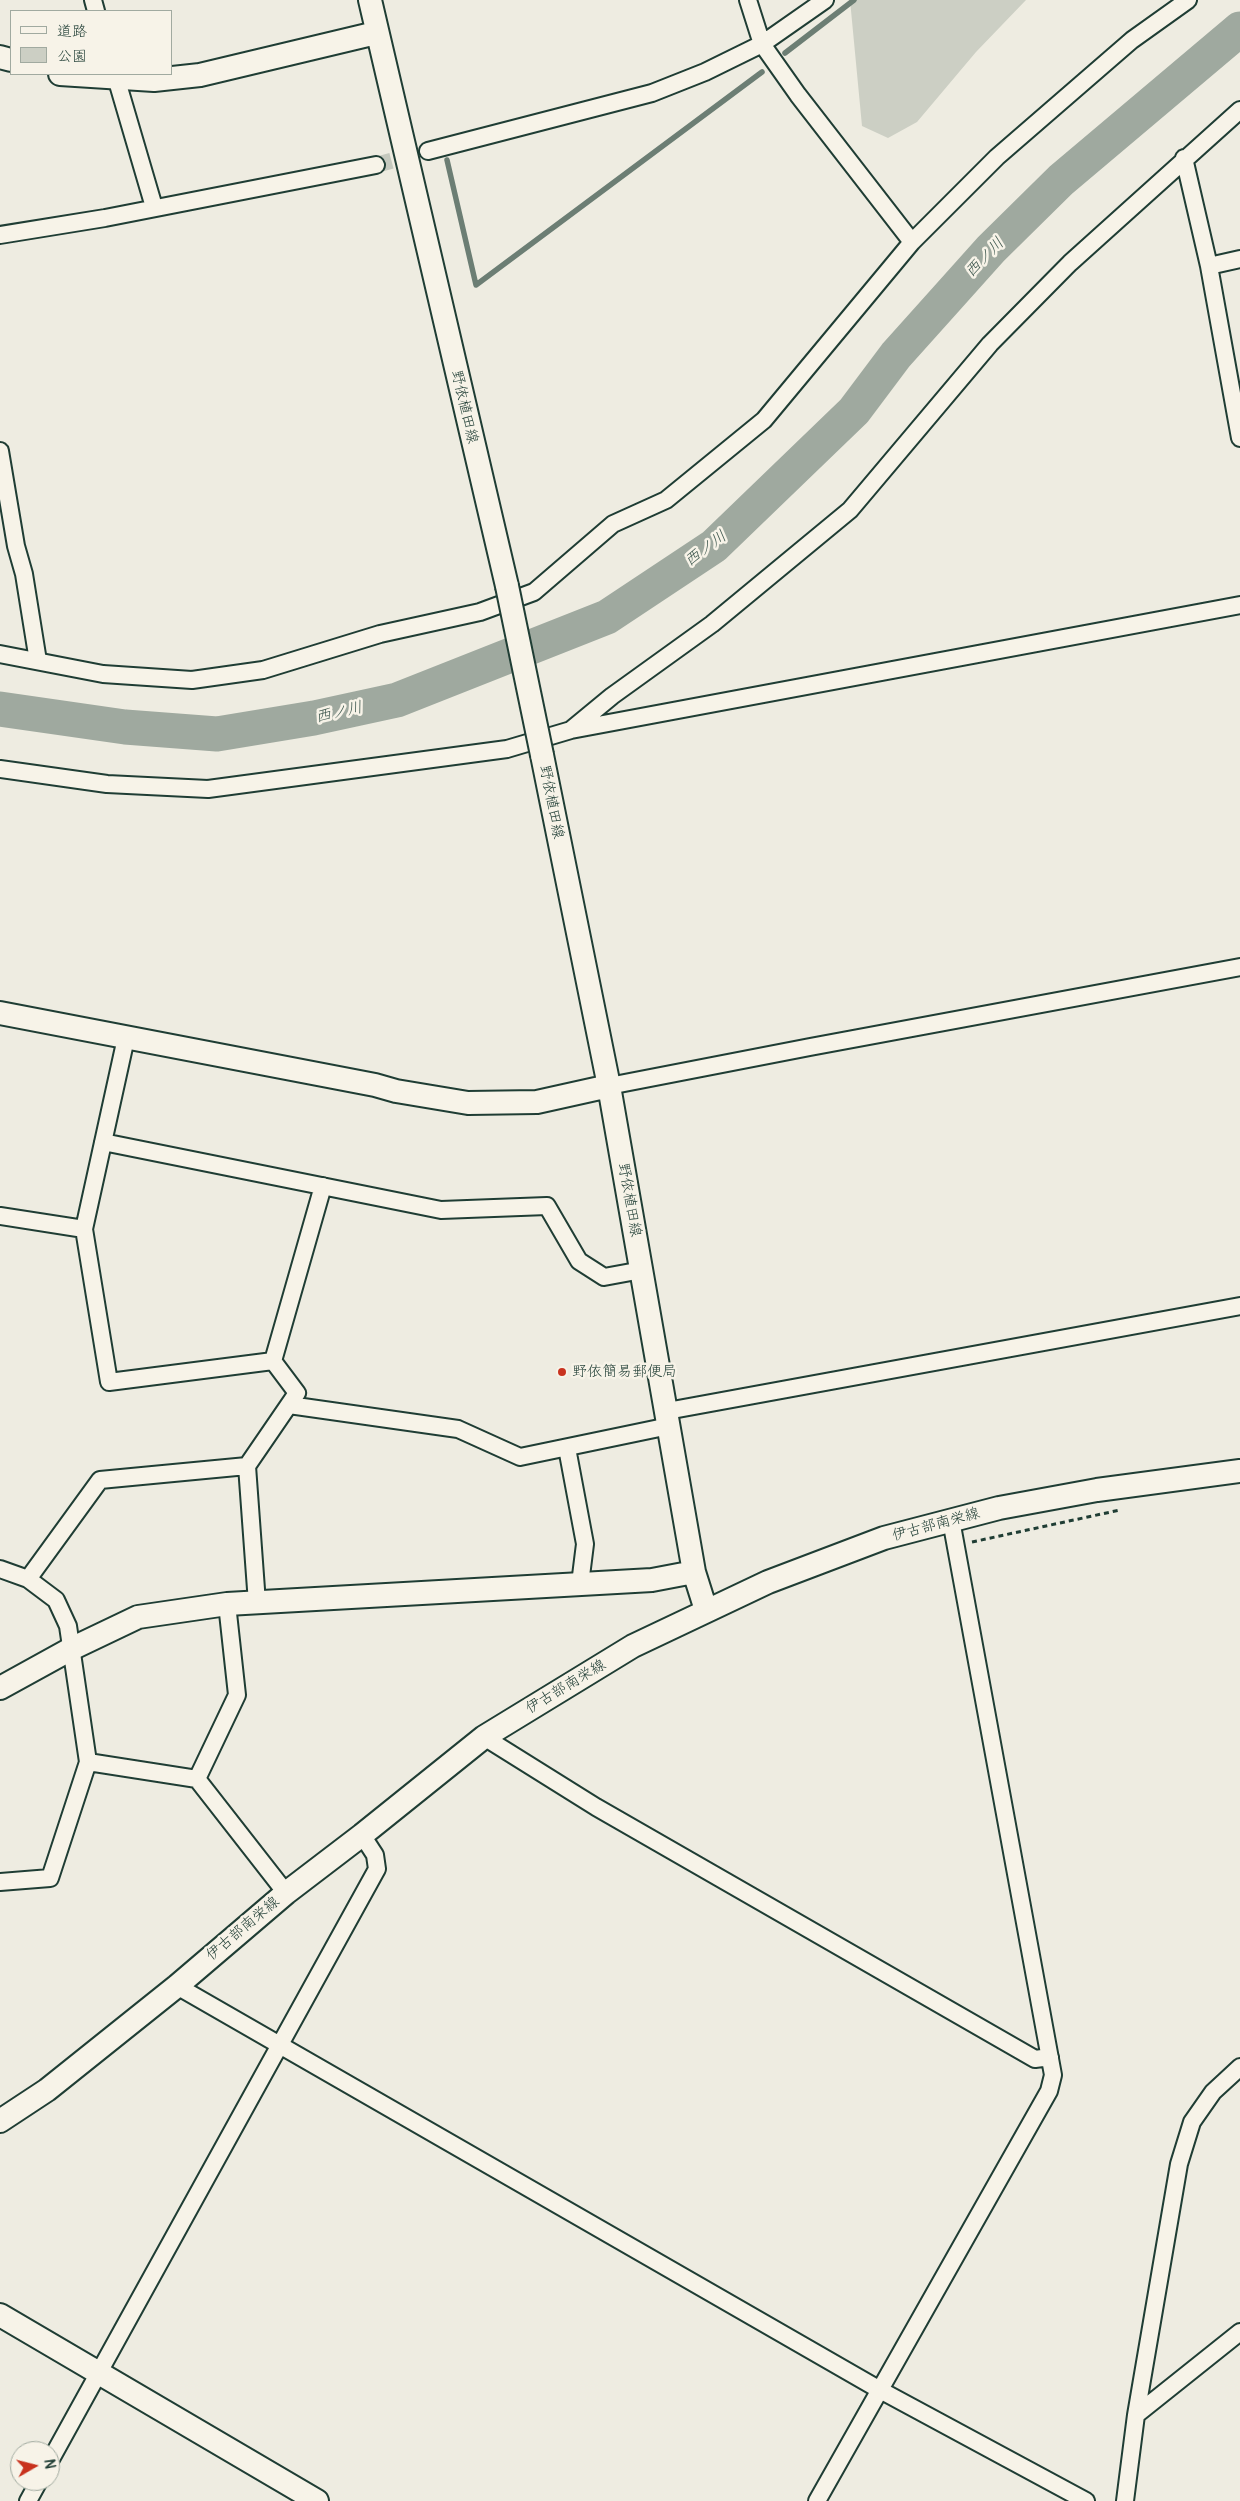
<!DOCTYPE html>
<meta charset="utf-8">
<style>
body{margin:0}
#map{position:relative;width:1240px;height:2501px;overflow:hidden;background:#eeece1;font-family:Pangolin,"Klee One",sans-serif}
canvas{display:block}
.legend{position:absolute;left:10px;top:10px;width:162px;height:65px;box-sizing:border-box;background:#f7f3e8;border:1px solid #a1aaa0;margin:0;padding:6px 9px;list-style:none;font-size:15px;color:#1f3d34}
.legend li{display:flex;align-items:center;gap:10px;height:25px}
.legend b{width:25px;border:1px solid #a1aaa0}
.north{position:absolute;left:10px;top:2441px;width:50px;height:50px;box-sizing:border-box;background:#f7f3e8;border:1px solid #a1aaa0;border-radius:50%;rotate:82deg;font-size:14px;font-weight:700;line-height:20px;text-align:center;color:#1f3d34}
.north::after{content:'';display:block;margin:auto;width:18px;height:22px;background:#c8321e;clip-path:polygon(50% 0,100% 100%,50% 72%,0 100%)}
</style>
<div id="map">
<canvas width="1240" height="2501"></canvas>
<ul class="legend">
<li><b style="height:6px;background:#f7f3e8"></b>道路</li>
<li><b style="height:14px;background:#cccfc4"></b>公園</li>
</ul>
<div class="north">N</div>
</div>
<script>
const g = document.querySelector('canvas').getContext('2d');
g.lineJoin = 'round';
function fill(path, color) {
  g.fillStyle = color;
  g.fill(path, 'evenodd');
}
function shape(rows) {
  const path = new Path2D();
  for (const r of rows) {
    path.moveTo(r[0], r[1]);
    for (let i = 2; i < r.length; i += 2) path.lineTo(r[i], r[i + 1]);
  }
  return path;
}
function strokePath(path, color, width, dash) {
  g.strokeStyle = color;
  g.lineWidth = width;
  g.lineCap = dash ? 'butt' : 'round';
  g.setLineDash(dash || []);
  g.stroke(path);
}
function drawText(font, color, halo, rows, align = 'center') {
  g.font = font + ' Pangolin,"Klee One",sans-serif';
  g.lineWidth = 5;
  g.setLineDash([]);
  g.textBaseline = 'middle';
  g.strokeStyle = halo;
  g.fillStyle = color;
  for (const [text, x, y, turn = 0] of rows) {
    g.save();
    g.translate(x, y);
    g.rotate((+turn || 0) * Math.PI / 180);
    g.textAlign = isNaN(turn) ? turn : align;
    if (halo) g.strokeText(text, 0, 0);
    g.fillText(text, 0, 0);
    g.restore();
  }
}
fill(shape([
 [850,0,1026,0,976,52,917,122,888,138,862,126]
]), '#cccfc4');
strokePath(shape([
 [785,53,854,0],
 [447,160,476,285,762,72]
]), '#6c7e74', 5.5);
strokePath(shape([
 [0,709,125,727,217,734,314,718,397,700,607,617,714,546,854,411,896,355,948,297,991,249,1061,180,1240,29]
]), '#9fa99f', 35);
strokePath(shape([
 [376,165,428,151]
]), '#c5c9be', 16, [16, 8]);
const street = shape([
 [93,0,96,11],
 [748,0,762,44,798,95,912,242],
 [115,74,154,207],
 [428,151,652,93,705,72,762,44,825,0],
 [1184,158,1209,266,1240,438],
 [0,235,105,218,376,165],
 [1209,266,1240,259],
 [0,451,16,546,24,574,38,661],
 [0,654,103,674,192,680,263,670,380,634,480,612,534,592,613,524,666,500,764,420,912,242,997,157,1132,40,1188,0],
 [572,729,612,696,712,624,850,510,990,344,1070,263,1240,110],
 [0,769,107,784,208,789,507,749,571,730,1240,605],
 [126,1038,84,1229,109,1382,273,1361,297,1393,247,1466],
 [609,1086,810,1047,1240,967],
 [103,1142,441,1210,547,1206,579,1261,604,1277,642,1270],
 [0,1216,84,1229],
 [273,1361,323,1186],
 [289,1405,458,1429,520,1457,669,1426],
 [667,1411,1240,1306],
 [567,1448,585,1544,580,1584],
 [0,1569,28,1579,56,1600,68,1626,88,1762,197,1779,286,1893],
 [28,1579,100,1480,247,1466,257,1603],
 [484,1737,596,1807,1035,2059,1050,2057],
 [197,1779,237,1695,227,1604],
 [0,1882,50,1878,88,1762],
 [177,1986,880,2390,1086,2501],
 [1136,2415,1240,2332],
 [50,2461,377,1869,375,1855,362,1835],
 [28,2501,39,2481],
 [817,2501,1049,2091,1053,2075,951,1520],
 [1125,2501,1136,2415,1179,2164,1192,2122,1213,2092,1240,2067]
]);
const secondary = shape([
 [370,0,507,586],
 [0,57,11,60],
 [60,74,154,80,200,75,376,33],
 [542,755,609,1086,694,1572,706,1610],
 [0,1013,375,1085,396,1091,468,1103,537,1102,609,1086],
 [0,1688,71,1649,138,1617,227,1604,652,1580,694,1572],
 [0,2121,47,2090,177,1986,286,1893,362,1835,484,1737,633,1646,768,1582,884,1538,999,1508,1097,1490,1240,1471],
 [0,2315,317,2501]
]);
strokePath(street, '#1f3d34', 20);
strokePath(secondary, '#1f3d34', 26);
strokePath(shape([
 [972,1542,1120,1510]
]), '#1f3d34', 3, [5, 4]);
strokePath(street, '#f7f3e8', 16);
strokePath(secondary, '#f7f3e8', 22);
const secondaryBridge = shape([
 [507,586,542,755]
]);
strokePath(secondaryBridge, '#1f3d34', 26, []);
strokePath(secondaryBridge, '#f7f3e8', 22);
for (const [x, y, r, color] of [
 [562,1372,5,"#c8321e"]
]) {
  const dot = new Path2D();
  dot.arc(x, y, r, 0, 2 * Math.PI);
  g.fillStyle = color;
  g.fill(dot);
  strokePath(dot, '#f7f3e8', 2);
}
drawText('15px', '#1f3d34', '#f7f3e8', [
 ["野依植田線",464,407,77],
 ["野依植田線",551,802,79],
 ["野依植田線",629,1200,80],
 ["伊古部南栄線",936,1525,-15],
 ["伊古部南栄線",566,1687,-31],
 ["伊古部南栄線",243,1929,-40]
]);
drawText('15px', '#1f3d34', '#f7f3e8', [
 ["野依簡易郵便局",572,1372]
], 'left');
drawText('italic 16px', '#3f584f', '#f7f3e8', [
 ["西ノ川",985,258,-46],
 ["西ノ川",706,549,-37],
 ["西ノ川",339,713,-13]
]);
</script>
